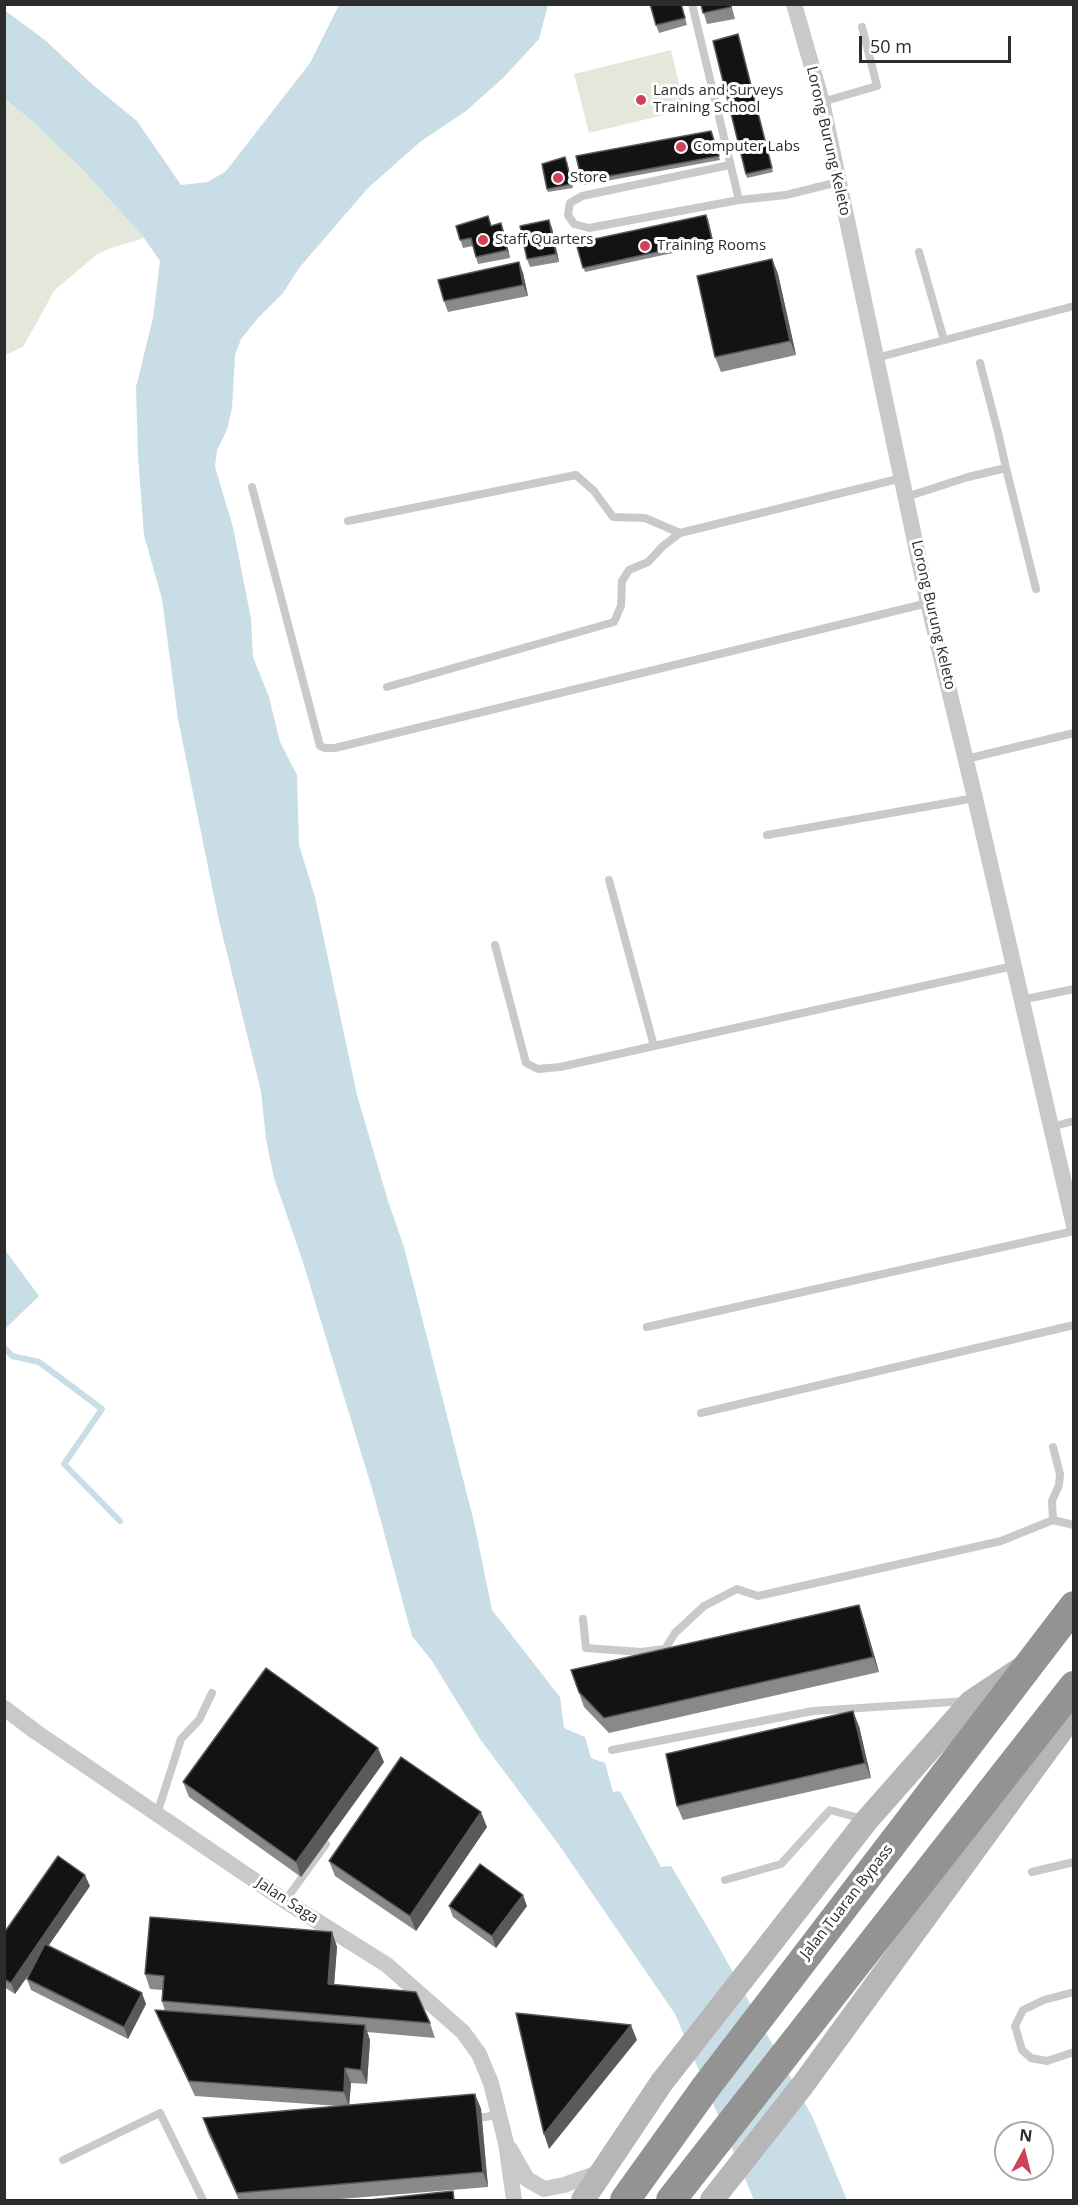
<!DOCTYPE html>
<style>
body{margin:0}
#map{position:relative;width:1078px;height:2205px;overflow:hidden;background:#fff;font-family:"Open Sans",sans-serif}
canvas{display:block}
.frame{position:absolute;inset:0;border:6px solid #2c2c2c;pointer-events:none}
.north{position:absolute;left:994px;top:2121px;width:60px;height:60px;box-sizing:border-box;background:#fff;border:2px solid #ababab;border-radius:50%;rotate:7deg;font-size:16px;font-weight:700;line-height:24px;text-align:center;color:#2c2c2c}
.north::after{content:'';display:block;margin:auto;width:21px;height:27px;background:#cf4258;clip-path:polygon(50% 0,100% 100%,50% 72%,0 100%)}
.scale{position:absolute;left:859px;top:36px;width:152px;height:27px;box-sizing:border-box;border:3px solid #2c2c2c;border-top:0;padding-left:8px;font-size:18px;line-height:21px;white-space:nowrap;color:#2c2c2c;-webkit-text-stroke:4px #fff;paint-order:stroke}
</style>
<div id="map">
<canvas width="1078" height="2205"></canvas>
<div class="frame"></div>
<div class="north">N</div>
<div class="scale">50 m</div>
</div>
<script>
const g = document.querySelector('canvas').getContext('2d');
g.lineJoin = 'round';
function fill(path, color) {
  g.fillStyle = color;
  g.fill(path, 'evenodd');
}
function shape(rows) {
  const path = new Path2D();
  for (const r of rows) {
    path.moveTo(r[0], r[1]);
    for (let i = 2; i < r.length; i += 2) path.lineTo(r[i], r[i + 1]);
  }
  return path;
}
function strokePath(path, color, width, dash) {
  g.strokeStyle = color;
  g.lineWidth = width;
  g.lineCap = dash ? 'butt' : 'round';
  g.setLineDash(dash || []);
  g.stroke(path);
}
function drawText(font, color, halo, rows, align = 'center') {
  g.font = font + ' "Open Sans",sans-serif';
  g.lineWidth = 6;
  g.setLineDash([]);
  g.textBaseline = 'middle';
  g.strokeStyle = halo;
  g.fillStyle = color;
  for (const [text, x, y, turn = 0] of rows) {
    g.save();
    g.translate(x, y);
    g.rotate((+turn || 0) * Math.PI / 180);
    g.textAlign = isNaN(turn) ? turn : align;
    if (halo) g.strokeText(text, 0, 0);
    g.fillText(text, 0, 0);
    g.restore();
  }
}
fill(shape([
 [671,50,685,110,589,133,574,74],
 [4,100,32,121,85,172,144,238,111,248,96,255,54,291,23,347,5,355]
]), '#e3e8db');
fill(shape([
 [339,5,548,5,539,39,504,77,466,111,420,142,368,188,299,268,283,293,258,318,241,339,235,355,232,408,227,430,217,450,215,467,233,527,251,619,253,657,269,697,280,742,297,775,299,845,315,897,357,1095,388,1201,404,1247,474,1522,492,1610,560,1697,564,1728,585,1737,591,1758,605,1763,613,1792,620,1791,661,1867,671,1866,714,1938,813,2118,847,2200,754,2200,675,2014,559,1845,480,1739,432,1661,412,1636,373,1492,302,1259,274,1178,266,1139,261,1091,219,921,178,719,162,599,144,535,138,457,136,387,153,318,160,261,144,238,85,172,32,121,5,100,4,10,45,40,93,85,137,121,181,185,208,182,226,171,310,63],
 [5,1250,39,1296,5,1329]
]), '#c9dde6');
strokePath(shape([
 [4,1347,12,1356,39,1362,102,1409,64,1464,120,1521]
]), '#c9dde6', 6);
strokePath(shape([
 [692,4,739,200],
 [822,102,877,86,862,27],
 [730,165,582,196,570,203,568,215,574,224,589,228,739,200,786,195,838,182],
 [919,252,944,340],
 [876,358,1074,306],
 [1006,468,1036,589],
 [252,487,320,746,325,748,335,748,928,603],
 [906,497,968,477,1006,468,998,432,980,363],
 [348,521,576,475,594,491,613,517,645,518,680,533,902,478],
 [387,687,614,622,621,606,622,581,629,570,648,562,663,546,680,533],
 [966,759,1074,733],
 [767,835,975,798],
 [609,880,654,1046],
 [495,945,526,1063,538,1069,560,1067,1013,966],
 [1021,1000,1074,989],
 [1051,1127,1074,1121],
 [647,1327,1074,1231],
 [701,1413,1074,1325],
 [1053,1520,1052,1501,1059,1485,1060,1474,1053,1447],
 [583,1619,586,1648,641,1652,665,1649,675,1633,704,1606,737,1589,758,1596,1001,1541,1053,1520,1074,1525],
 [612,1750,813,1711,968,1701],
 [157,1814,181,1739,199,1720,212,1693],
 [1032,1872,1074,1862],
 [725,1880,781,1864,830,1810,863,1819],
 [285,1901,326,1844],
 [1074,1992,1044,2000,1023,2010,1015,2026,1022,2050,1031,2058,1047,2061,1074,2052],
 [472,2119,498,2115],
 [63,2160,160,2113,203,2200]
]), '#c9c9c9', 8);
strokePath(shape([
 [794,4,822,102,928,603,975,798,1074,1226],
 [4,1708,36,1732,285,1901,387,1965,463,2032,479,2054,491,2083,506,2143,514,2200],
 [510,2149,527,2179,544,2189,564,2185,601,2172]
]), '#c9c9c9', 16);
strokePath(shape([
 [583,2200,662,2082,867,1820,971,1702,1019,1670],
 [712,2200,802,2086,1074,1713]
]), '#b6b6b6', 24);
strokePath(shape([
 [625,2200,706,2087,1074,1606],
 [671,2200,1074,1686]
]), '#939393', 30);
fill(shape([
 [681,4,687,25,659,33,656,25],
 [701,4,731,4,735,19,707,24],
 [739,38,773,172,747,178,746,174],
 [711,131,720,160,584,185,582,181],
 [567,161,573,188,548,192,547,189],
 [708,218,714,244,585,272,576,243],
 [456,226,492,226,504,231,510,258,478,264,473,246,463,248],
 [552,228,559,262,530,267,527,259],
 [772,259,778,274,796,355,721,372,715,357],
 [519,262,523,273,528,296,448,312,444,301],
 [859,1605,864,1620,879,1672,609,1733,584,1707,571,1670],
 [859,1726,871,1778,683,1820,677,1806],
 [384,1762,301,1877,189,1797,183,1782],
 [487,1827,416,1931,335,1876,329,1861],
 [90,1886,48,1946,146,2004,128,2039,31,1990,27,1979,30,1973,15,1994,4,1987,4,1933],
 [449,1906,527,1906,496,1948,453,1917],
 [332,1932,337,1947,334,1985,430,2023,435,2038,367,2032,370,2040,367,2084,351,2083,349,2105,475,2094,481,2109,488,2187,328,2200,239,2200,208,2133,203,2118,339,2106,195,2096,161,2025,155,2010,165,2011,162,2001,162,1990,150,1989,145,1974]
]), '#898989');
fill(shape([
 [549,220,552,228,559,262,556,254],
 [501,223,504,231,510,258,507,250],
 [772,259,778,274,796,355,790,341],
 [519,262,523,273,528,296,523,285],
 [859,1605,864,1620,879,1672,873,1657],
 [853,1711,859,1726,871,1778,865,1763],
 [378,1748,384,1762,301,1877,296,1862],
 [481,1812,487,1827,416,1931,410,1916],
 [85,1875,90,1886,15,1994,11,1983],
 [523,1895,527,1906,496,1948,492,1936],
 [332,1932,337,1947,333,1999,328,1984],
 [142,1993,146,2004,128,2039,124,2027],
 [365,2025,370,2040,367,2084,361,2070],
 [631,2025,637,2040,549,2149,544,2134],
 [345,2068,351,2083,349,2107,344,2092],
 [475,2094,481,2109,488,2187,483,2172]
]), '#5a5a5a');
const building = shape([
 [650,4,681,4,685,18,656,25,650,4],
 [701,4,730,4,731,7,703,13,701,4],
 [738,34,772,168,746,174,713,41,738,34],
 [711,131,719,156,582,181,576,156,711,131],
 [565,157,572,184,547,189,542,164,565,157],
 [706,215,712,240,583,268,576,243,706,215],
 [488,216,491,226,501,223,507,250,476,257,471,238,460,240,456,226,488,216],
 [549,220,556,254,527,259,520,226,549,220],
 [772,259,790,341,715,357,697,276,772,259],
 [519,262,523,285,444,301,438,280,519,262],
 [859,1605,873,1657,604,1718,579,1692,571,1670,859,1605],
 [266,1668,378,1748,296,1862,183,1782,266,1668],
 [853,1711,865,1763,677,1806,666,1754,853,1711],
 [401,1757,481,1812,410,1916,329,1861,401,1757],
 [58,1856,85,1875,11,1983,4,1979,4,1933,58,1856],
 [480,1864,523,1895,492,1936,449,1906,480,1864],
 [150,1917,332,1932,328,1984,416,1992,430,2023,162,2001,164,1976,145,1974,150,1917],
 [45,1944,142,1993,124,2027,27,1979,45,1944],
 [155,2010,365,2025,361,2070,345,2068,344,2092,189,2081,155,2010],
 [516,2013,631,2025,544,2134,516,2013],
 [475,2094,483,2172,237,2193,203,2118,475,2094],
 [453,2191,454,2200,369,2200,453,2191]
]);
fill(building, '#131313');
strokePath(building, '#5a5a5a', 1.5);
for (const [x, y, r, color] of [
 [641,100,6,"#cf4258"],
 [681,147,6,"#cf4258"],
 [558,178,6,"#cf4258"],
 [483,240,6,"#cf4258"],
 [645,246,6,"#cf4258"]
]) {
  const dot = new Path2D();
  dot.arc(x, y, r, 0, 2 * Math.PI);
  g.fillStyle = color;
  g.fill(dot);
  strokePath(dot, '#fff', 2);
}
drawText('15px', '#2c2c2c', '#fff', [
 ["Lands and Surveys",653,91],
 ["Training School",653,108],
 ["Computer Labs",693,147],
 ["Store",570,178],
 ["Staff Quarters",495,240],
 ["Training Rooms",657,246]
], 'left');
drawText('15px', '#2c2c2c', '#fff', [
 ["Lorong Burung Keleto",828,141,77],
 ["Lorong Burung Keleto",933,615,77],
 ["Jalan Saga",287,1901,33],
 ["Jalan Tuaran Bypass",847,1902,-52]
]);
</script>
